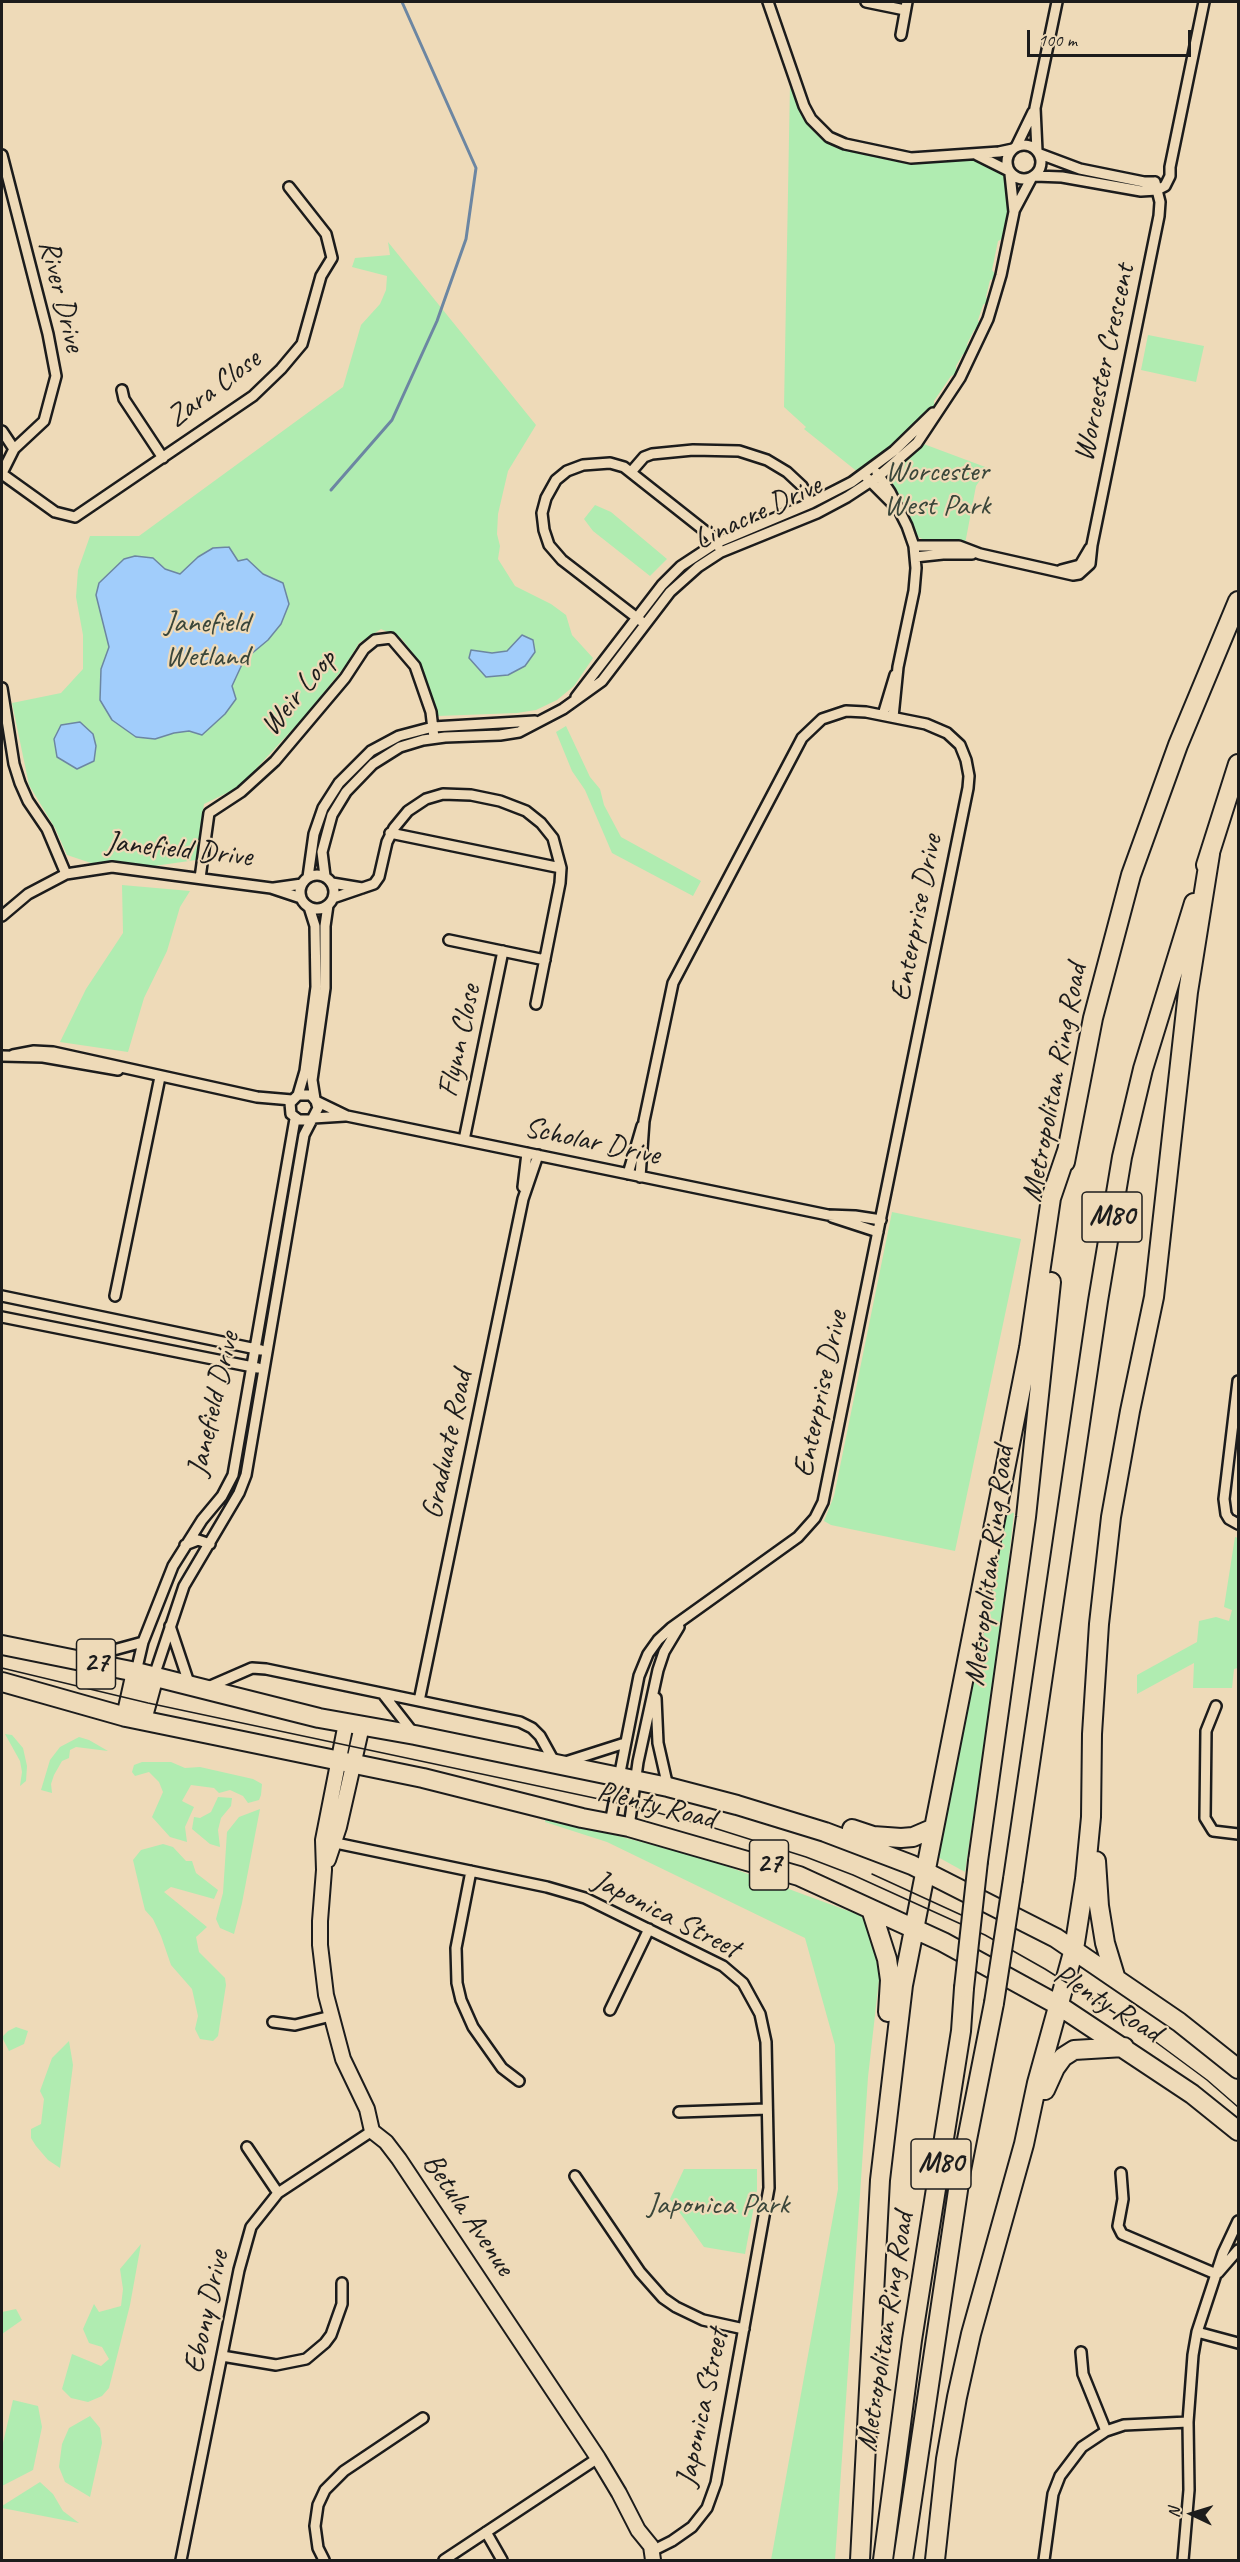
<!DOCTYPE html>
<style>
body{margin:0}
#map{position:relative;width:1240px;height:2562px;overflow:hidden;background:#eedab8;font-family:Caveat,sans-serif}
canvas{display:block}
.frame{position:absolute;inset:0;border:3px solid #1c1c1c;pointer-events:none}
.north{position:absolute;left:1162px;top:2484px;width:60px;height:60px;-webkit-text-stroke:4px #eedab8;paint-order:stroke;rotate:274deg;font-size:16px;font-weight:700;line-height:24px;text-align:center;color:#1c1c1c}
.north::after{content:'';display:block;margin:auto;width:21px;height:27px;background:#1c1c1c;clip-path:polygon(50% 0,100% 100%,50% 72%,0 100%)}
.scale{position:absolute;left:1027px;top:30px;width:164px;height:27px;box-sizing:border-box;border:3px solid #1c1c1c;border-top:0;padding-left:8px;font-size:18px;line-height:21px;white-space:nowrap;color:#1c1c1c;-webkit-text-stroke:4px #eedab8;paint-order:stroke}
</style>
<div id="map">
<canvas width="1240" height="2562"></canvas>
<div class="frame"></div>
<div class="north">N</div>
<div class="scale">100 m</div>
</div>
<script>
const g = document.querySelector('canvas').getContext('2d');
g.lineJoin = 'round';
function fill(path, color) {
  g.fillStyle = color;
  g.fill(path, 'evenodd');
}
function shape(rows) {
  const path = new Path2D();
  for (const r of rows) {
    if (r.length === 3) {
      path.moveTo(r[0] + r[2], r[1]);
      path.arc(r[0], r[1], r[2], 0, 2 * Math.PI);
      continue;
    }
    path.moveTo(r[0], r[1]);
    for (let i = 2; i < r.length; i += 2) path.lineTo(r[i], r[i + 1]);
  }
  return path;
}
function strokePath(path, color, width, dash) {
  g.strokeStyle = color;
  g.lineWidth = width;
  g.lineCap = dash ? 'butt' : 'round';
  g.setLineDash(dash || []);
  g.stroke(path);
}
function drawText(font, color, halo, rows, align = 'center') {
  g.font = font + ' Caveat,sans-serif';
  g.lineWidth = 4.5;
  g.setLineDash([]);
  g.textBaseline = 'middle';
  g.strokeStyle = halo;
  g.fillStyle = color;
  for (const [text, x, y, turn = 0] of rows) {
    g.save();
    g.translate(x, y);
    g.rotate((+turn || 0) * Math.PI / 180);
    g.textAlign = isNaN(turn) ? turn : align;
    if (halo) g.strokeText(text, 0, 0);
    g.fillText(text, 0, 0);
    g.restore();
  }
}
fill(shape([
 [790,84,806,122,816,134,837,148,907,164,971,159,985,162,1007,175,1009,203,1002,239,998,241,992,270,995,274,994,279,990,280,986,297,989,301,983,305,978,320,980,325,978,329,974,330,967,344,969,349,967,354,963,354,956,366,956,374,951,376,934,401,934,406,893,447,859,473,804,429,806,427,784,407],
 [388,242,536,425,508,471,498,514,497,534,500,546,498,559,515,586,551,604,566,615,572,635,593,658,574,686,557,700,536,710,517,713,438,716,418,660,401,638,381,629,359,643,345,666,304,717,239,787,204,804,196,860,154,866,91,863,67,855,55,828,29,785,12,703,61,693,83,669,83,635,76,597,78,570,90,536,139,536,343,387,361,325,380,304,386,290,387,276,352,267,355,258,390,255],
 [1148,335,1204,346,1196,382,1141,370],
 [921,443,988,468,976,486,965,544,929,542,918,537,893,488,890,479,893,471],
 [595,505,611,512,667,559,650,576,593,531,584,519],
 [566,726,590,777,600,789,604,805,621,837,701,881,693,896,612,853,585,790,572,771,556,732],
 [122,885,190,891,180,907,167,951,144,998,128,1052,60,1042,86,989,123,933],
 [892,1212,1021,1239,955,1551,831,1525,824,1521,834,1496],
 [1004,1511,1014,1513,1000,1637,965,1872,936,1856],
 [1235,1537,1238,1538,1238,1668,1234,1669,1232,1688,1193,1688,1194,1663,1137,1694,1137,1675,1197,1642,1199,1621,1216,1617,1229,1621,1232,1610,1224,1607],
 [5,1734,12,1735,23,1748,27,1766,26,1781,20,1786,22,1772,20,1761],
 [79,1737,89,1740,108,1751,76,1747,70,1750,69,1758,62,1761,54,1775,51,1784,52,1793,41,1790,50,1760,60,1747],
 [142,1762,171,1762,185,1768,200,1767,253,1779,262,1784,261,1795,259,1800,248,1803,243,1796,230,1790,219,1793,214,1788,191,1785,182,1801,194,1807,185,1827,187,1842,170,1837,152,1817,163,1792,159,1782,149,1772,135,1776,132,1772,134,1765],
 [218,1797,232,1798,231,1806,221,1818,218,1830,220,1847,210,1844,192,1829,194,1817,200,1818,211,1812],
 [260,1809,242,1903,234,1934,220,1928,216,1919,223,1893,227,1832,239,1817],
 [546,1817,710,1860,862,1916,881,1962,868,2077,835,2560,771,2560,838,2189,835,2045,805,1938,607,1842,545,1822],
 [163,1844,173,1847,186,1861,192,1861,196,1873,218,1890,214,1899,171,1887,164,1892,207,1927,196,1937,199,1952,225,1978,226,1985,218,2036,213,2041,200,2039,195,2029,198,2016,192,1989,171,1965,161,1936,153,1919,145,1910,142,1898,133,1860,141,1850],
 [16,2027,28,2031,24,2044,9,2051,2,2037,8,2031],
 [69,2041,73,2065,60,2168,48,2160,36,2146,31,2138,31,2129,41,2124,44,2099,40,2091,52,2058],
 [684,2169,757,2169,757,2190,745,2254,704,2247,670,2199],
 [141,2244,130,2305,109,2388,102,2396,88,2402,71,2398,62,2389,72,2354,101,2366,109,2359,102,2347,89,2343,83,2329,94,2304,99,2312,121,2306,123,2289,120,2269],
 [16,2309,22,2320,2,2334,2,2312],
 [13,2400,38,2406,42,2427,33,2470,2,2486,2,2447],
 [90,2416,100,2428,102,2443,90,2497,65,2482,59,2467,62,2444,69,2428],
 [40,2482,53,2494,63,2511,79,2523,2,2508,2,2506]
]), '#b0ecb1');
const water = shape([
 [229,547,238,561,247,559,263,574,283,583,289,604,281,624,268,640,244,660,232,686,236,699,225,714,202,735,189,731,174,733,155,739,136,737,112,720,100,700,101,669,109,647,96,595,99,583,124,559,135,556,153,558,165,569,180,574,198,557,213,548,229,547],
 [522,635,533,640,535,652,525,666,508,675,486,677,469,658,471,650,492,653,507,651,522,635],
 [80,722,93,734,96,746,94,761,77,769,57,757,54,739,61,725,80,722]
]);
fill(water, '#a1cdfb');
strokePath(water, '#6c86a2', 1.5);
strokePath(shape([
 [331,490,392,420,437,321,466,239,476,168,402,2]
]), '#6c86a2', 3);
const street = shape([
 [768,2,804,106,811,119,829,137,845,144,911,158,999,152,1013,149],
 [866,2,905,10],
 [901,35,907,2],
 [1024,162,17],
 [1016,147,1033,112],
 [1037,151,1035,108,1057,2],
 [1040,154,1080,169,1144,182,1155,182],
 [2,155,48,334,56,376,44,421,14,449,2,431],
 [977,155,1009,171],
 [1035,176,1062,177,1141,191,1157,190,1165,186,1170,176,1170,167,1204,2],
 [1014,211,1031,179],
 [122,390,124,399,163,458],
 [631,472,644,457,652,454,693,450,739,451,767,460,787,472,802,486,811,503],
 [2,473,14,449],
 [877,473,890,492,907,526,914,546,916,568,914,591,898,667,893,717],
 [2,474,55,512,75,517,253,396,281,369,302,344,321,276,332,258,326,234,289,187],
 [867,478,893,504],
 [914,546,959,546,980,554,1073,575,1079,574,1090,564,1092,545,1159,216,1160,202,1155,182],
 [915,557,943,554,972,554],
 [1061,570,1080,565,1090,548],
 [641,621,562,560,549,545,544,530,542,513,546,498,556,480,567,471,583,465,610,463,624,467,710,535,718,546],
 [2,688,14,764,20,783,28,801,47,829,66,874],
 [576,697,662,585,681,566,716,543,811,503,852,482,894,451,933,413],
 [883,715,895,675],
 [390,833,561,868],
 [317,892,17],
 [325,876,322,852,332,815,346,792,373,764,400,747,423,740,445,737,500,735,519,732,563,709,602,681,670,592,698,567,721,552,817,513,847,497,879,476,917,443,960,378,988,319,1001,275,1014,212,1010,174],
 [308,877,314,834,323,808,339,783,371,751,399,736,433,727,535,721],
 [200,878,209,813,241,792,275,761,345,678,364,649,375,640,391,638,415,666,431,712,434,738],
 [332,883,362,888],
 [274,888,302,884],
 [333,898,374,884,379,877,387,842,394,828,408,811,426,799,443,794,471,795,500,801,526,811,541,823,553,838,561,868,560,883,536,1004],
 [2,916,28,894,66,874,112,867,271,888,301,898],
 [449,940,545,960],
 [13,1055,34,1051,53,1052,257,1097,292,1100],
 [2,1056,43,1057,118,1070],
 [298,1095,305,1071,316,987,315,926,309,907],
 [315,1099,312,1080,325,988,325,926,328,905],
 [316,1101,347,1116,828,1215,855,1216,881,1220],
 [313,1118,345,1116],
 [464,1140,503,951],
 [628,1174,642,1126],
 [523,1187,527,1153],
 [832,1217,878,1232],
 [2,1296,261,1350],
 [115,1296,160,1077],
 [2,1317,258,1368],
 [1238,1381,1224,1499,1226,1514,1229,1519,1238,1524],
 [185,1545,198,1540,210,1544],
 [170,1626,190,1686],
 [88,1657,143,1642],
 [136,1672,143,1642,173,1566,202,1520,222,1496,233,1475,295,1119],
 [154,1676,184,1586,239,1493,246,1475,304,1135,318,1108,316,1101,311,1095,298,1095,290,1103,291,1114,299,1120,310,1120],
 [206,1688,252,1668,266,1669,520,1722,532,1728,540,1736,556,1765,625,1743],
 [383,1694,415,1735],
 [656,1698,658,1743,668,1787],
 [419,1701,523,1199,538,1155],
 [1216,1706,1206,1731,1205,1818,1213,1831,1238,1834],
 [610,1823,639,1676,648,1654,658,1640,671,1628,798,1537,815,1518,823,1502,968,788,969,776,966,760,960,745,947,733,926,724,866,712,846,711,822,719,802,738,673,983,644,1121,640,1177],
 [629,1827,638,1762,658,1670,664,1652,679,1627],
 [331,1842,547,1887,585,1898,723,1966,743,1983,760,2014,766,2042,769,2188,716,2483,707,2508,692,2527,672,2541,652,2551],
 [471,1871,456,1948,457,1983,461,2000,473,2027,502,2068,519,2081],
 [610,2010,649,1929],
 [273,2022,295,2025,331,2016],
 [679,2112,767,2109],
 [247,2147,278,2193],
 [1121,2173,1123,2199,1118,2226,1122,2234,1216,2274],
 [575,2176,640,2272,663,2298,676,2307,703,2320,744,2329],
 [1218,2273,1238,2250],
 [1197,2332,1238,2343],
 [1081,2352,1083,2374,1106,2431],
 [222,2356,276,2365,306,2359,325,2343,331,2335,342,2304,342,2283],
 [486,2532,502,2560],
 [181,2560,239,2270,251,2227,278,2193,372,2131],
 [324,2560,318,2548,315,2526,318,2505,325,2490,344,2471,423,2418],
 [444,2560,598,2458],
 [1044,2560,1053,2494,1060,2476,1082,2447,1106,2431,1124,2425,1188,2422],
 [1183,2560,1189,2490,1188,2422,1193,2355,1197,2332,1223,2253,1238,2221]
]);
const secondary = shape([
 [346,1723,323,1840,324,1870,320,1921,320,1945,326,1995,343,2059,367,2109,372,2131,386,2142,399,2159,598,2458,619,2493,638,2530,651,2546,653,2560],
 [328,1860,339,1827,362,1726]
]);
const highway = shape([
 [1206,865,1238,764],
 [1065,1162,1093,1018,1131,875,1178,745,1238,601],
 [2,1645,136,1672,319,1718,415,1735,668,1787,737,1805,825,1832,912,1865,1056,1938,1179,2022,1238,2069],
 [2,1682,126,1717,423,1778,582,1818,629,1827,799,1876,943,1942,1058,2005,1192,2094,1238,2131],
 [126,1717,136,1672],
 [142,1720,154,1676],
 [852,1829,873,1836,901,1838,913,1837,934,1828],
 [978,1861,1026,1517,1051,1282],
 [1096,1861,1099,1906,1105,1943,1115,1976],
 [1013,1879,1098,1301,1122,1157,1143,1069,1194,903],
 [871,1909,887,1959,890,1980,888,2012],
 [1045,2090,1055,2068,1063,2057,1074,2050,1124,2047],
 [860,2560,880,2180,903,1985,1029,1348,1051,1198,1067,1151],
 [883,2560,912,2340,961,2031,964,1988],
 [903,2560,961,2170,994,2003],
 [935,2560,946,2459,957,2397,971,2334,1024,2144,1037,2083,1074,1949,1085,1879,1091,1817,1092,1734,1099,1624,1111,1517,1130,1411,1154,1297,1188,992,1210,854]
]);
strokePath(street, '#1c1c1c', 14);
strokePath(secondary, '#1c1c1c', 18);
strokePath(highway, '#1c1c1c', 22);
strokePath(street, '#eedab8', 9);
strokePath(secondary, '#eedab8', 14);
strokePath(highway, '#eedab8', 18);
strokePath(shape([
 [2,1668,148,1703,632,1806,711,1827,806,1857,853,1875,985,1935,1045,1969,1126,2020,1207,2080,1238,2107],
 [872,1874,970,1919]
]), '#1c1c1c', 1.5);
const highwayBridge = shape([
 [964,1988,978,1861],
 [994,2003,1013,1879]
]);
strokePath(highwayBridge, '#1c1c1c', 22, []);
strokePath(highwayBridge, '#eedab8', 18);
for (const [x, y, w] of [
 [1112,1217,60],
 [96,1664,39],
 [769,1865,39],
 [941,2164,60]
]) {
  const box = new Path2D();
  box.roundRect(x - w / 2, y - 25, w, 50, 4.5);
  g.fillStyle = '#eedab8';
  g.fill(box);
  strokePath(box, '#1c1c1c', 1.5);
}
drawText('bold 28px', '#1c1c1c', null, [
 ["M80",1112,1217],
 ["27",96,1664],
 ["27",769,1865],
 ["M80",941,2164]
]);
drawText('30px', '#1c1c1c', '#eedab8', [
 ["River Drive",61,296,76],
 ["Worcester Crescent",1105,363,-78],
 ["Zara Close",214,389,-37],
 ["Linacre Drive",758,513,-25],
 ["Weir Loop",299,693,-51],
 ["Janefield Drive",179,850,6],
 ["Enterprise Drive",917,918,-79],
 ["Flynn Close",460,1041,-78],
 ["Metropolitan Ring Road",1055,1083,-79],
 ["Scholar Drive",592,1142,12],
 ["Enterprise Drive",821,1394,-78],
 ["Janefield Drive",214,1404,-77],
 ["Graduate Road",448,1445,-78],
 ["Metropolitan Ring Road",990,1566,-83],
 ["Plenty Road",656,1806,14],
 ["Japonica Street",666,1915,27],
 ["Plenty Road",1107,2004,32],
 ["Betula Avenue",468,2215,56],
 ["Ebony Drive",207,2312,-78],
 ["Metropolitan Ring Road",886,2332,-81],
 ["Japonica Street",703,2408,-78]
]);
drawText('30px', '#3a463a', '#eedab8', [
 ["Worcester",937,472],
 ["West Park",937,506],
 ["Janefield",207,623],
 ["Wetland",207,657],
 ["Japonica Park",718,2205]
]);
</script>
